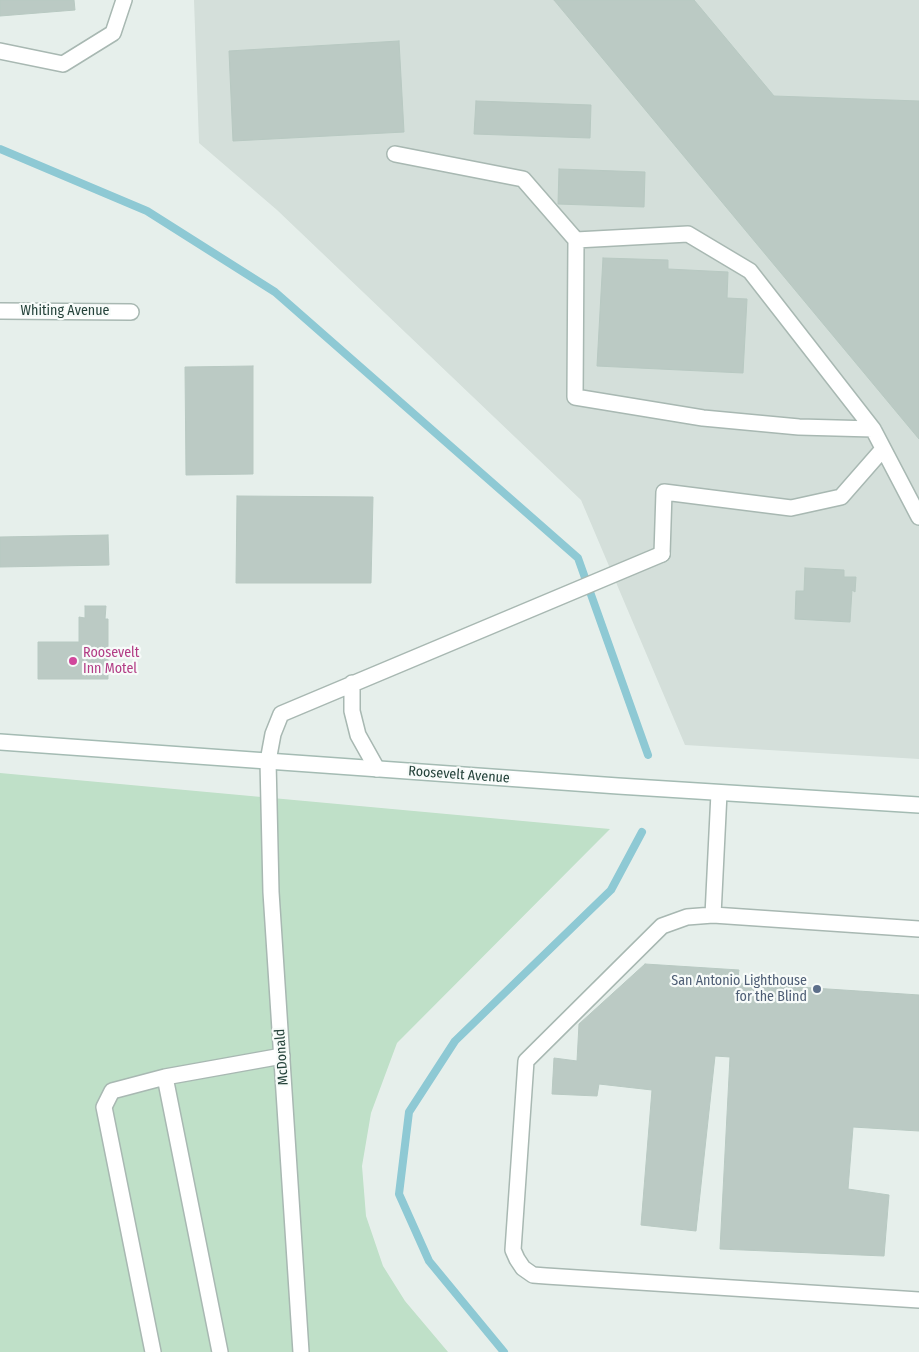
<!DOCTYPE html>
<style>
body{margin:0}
canvas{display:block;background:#e6efeb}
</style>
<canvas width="919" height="1352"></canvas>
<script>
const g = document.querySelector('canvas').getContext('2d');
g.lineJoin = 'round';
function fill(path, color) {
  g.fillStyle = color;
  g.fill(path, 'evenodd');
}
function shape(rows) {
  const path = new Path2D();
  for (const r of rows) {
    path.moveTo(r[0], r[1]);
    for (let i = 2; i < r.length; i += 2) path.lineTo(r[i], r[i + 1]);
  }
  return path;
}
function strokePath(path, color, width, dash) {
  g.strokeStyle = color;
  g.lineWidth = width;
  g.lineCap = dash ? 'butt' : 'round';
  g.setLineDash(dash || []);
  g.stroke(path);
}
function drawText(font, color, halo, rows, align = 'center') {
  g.font = font + ' "Fira Sans Condensed",sans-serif';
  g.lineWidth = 4.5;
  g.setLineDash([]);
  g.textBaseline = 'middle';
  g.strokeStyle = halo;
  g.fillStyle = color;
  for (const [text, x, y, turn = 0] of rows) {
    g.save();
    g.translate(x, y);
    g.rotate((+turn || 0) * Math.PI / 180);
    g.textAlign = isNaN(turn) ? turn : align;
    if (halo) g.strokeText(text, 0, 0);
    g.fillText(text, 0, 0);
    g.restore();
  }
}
fill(shape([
 [194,0,919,0,919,759,685,745,581,500,277,210,199,143]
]), '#d4dfda');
fill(shape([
 [0,773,610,829,397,1043,371,1113,362,1166,366,1216,383,1266,405,1301,448,1352,0,1352]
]), '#bfe0c8');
strokePath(shape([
 [0,149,147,211,275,292,578,558,648,755],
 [504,1352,429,1261,399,1194,409,1112,455,1041,611,890,642,832]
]), '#8ec9d4', 8);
const building = shape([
 [0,0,74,0,75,10,0,16,0,0],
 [554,0,694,0,774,96,919,101,919,439,554,0],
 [399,41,404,132,233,141,229,51,399,41],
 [476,101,591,105,590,138,474,134,476,101],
 [559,169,645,172,644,207,558,204,559,169],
 [603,258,668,260,668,269,728,272,727,298,747,299,743,373,597,366,603,258],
 [253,366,253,474,186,475,185,367,253,366],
 [237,496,373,497,371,583,236,583,237,496],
 [108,535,109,565,0,567,0,537,108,535],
 [805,568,844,570,844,577,856,577,855,592,852,590,850,622,795,619,796,591,804,591,805,568],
 [85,606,106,606,105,619,108,619,108,679,38,679,38,642,79,642,79,617,85,618,85,606],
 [645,964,739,970,737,983,919,995,919,1131,853,1127,848,1189,889,1195,884,1256,720,1249,730,1057,715,1056,696,1231,641,1225,652,1090,599,1084,597,1096,552,1094,554,1058,577,1061,579,1024,645,964]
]);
fill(building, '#bbcac4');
strokePath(building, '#b8c9c2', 1);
const lane = shape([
 [0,51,63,64,113,33,124,0],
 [395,154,523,179,576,240],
 [873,429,799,427,703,418,575,397,576,240,688,234,750,271,873,429,919,517],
 [662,554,664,492,791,508,841,497,883,449],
 [719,793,713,915,919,929],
 [713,915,687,917,662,926,526,1061,513,1250,517,1259,523,1268,533,1275,546,1276,919,1300],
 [165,1077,220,1352],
 [153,1352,104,1107,112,1091,165,1077,282,1056]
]);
const street = shape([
 [0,311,131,312],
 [352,683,352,711,358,735,377,769],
 [301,1352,271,892,268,761,273,734,281,714,662,554]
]);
const secondary = shape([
 [0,742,618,786,919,805]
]);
strokePath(lane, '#a8b8b2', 18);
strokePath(street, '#a8b8b2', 18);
strokePath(secondary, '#a4bbb3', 18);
strokePath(lane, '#fff', 15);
strokePath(street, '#fff', 15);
strokePath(secondary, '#fff', 15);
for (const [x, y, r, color] of [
 [73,661,5,"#d1479c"],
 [817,989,5,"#5c6f8a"]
]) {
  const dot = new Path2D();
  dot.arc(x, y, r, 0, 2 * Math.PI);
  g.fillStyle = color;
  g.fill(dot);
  strokePath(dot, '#f7fbf9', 2);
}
drawText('14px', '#24423a', '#f7fbf9', [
 ["Whiting Avenue",65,311],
 ["Roosevelt Avenue",459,775,4],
 ["McDonald",282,1057,-94]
]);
drawText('14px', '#b23c85', '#f7fbf9', [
 ["Roosevelt",83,653],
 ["Inn Motel",83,669]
], 'left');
drawText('14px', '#4e5e75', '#f7fbf9', [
 ["San Antonio Lighthouse",807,981],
 ["for the Blind",807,997]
], 'right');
</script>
